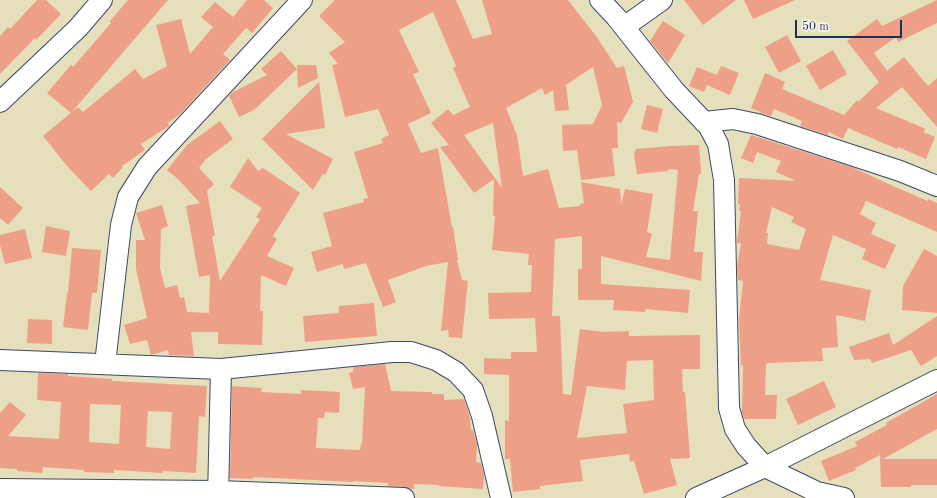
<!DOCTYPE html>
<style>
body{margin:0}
#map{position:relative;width:937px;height:498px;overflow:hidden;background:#e6dfbb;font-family:"Old Standard TT",serif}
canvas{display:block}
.scale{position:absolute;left:795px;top:20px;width:107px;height:18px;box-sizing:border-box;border:2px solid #1b2f5e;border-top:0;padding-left:5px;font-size:12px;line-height:14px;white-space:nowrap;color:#1b2f5e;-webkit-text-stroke:3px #fbf7ec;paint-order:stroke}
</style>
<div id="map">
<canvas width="937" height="498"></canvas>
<div class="scale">50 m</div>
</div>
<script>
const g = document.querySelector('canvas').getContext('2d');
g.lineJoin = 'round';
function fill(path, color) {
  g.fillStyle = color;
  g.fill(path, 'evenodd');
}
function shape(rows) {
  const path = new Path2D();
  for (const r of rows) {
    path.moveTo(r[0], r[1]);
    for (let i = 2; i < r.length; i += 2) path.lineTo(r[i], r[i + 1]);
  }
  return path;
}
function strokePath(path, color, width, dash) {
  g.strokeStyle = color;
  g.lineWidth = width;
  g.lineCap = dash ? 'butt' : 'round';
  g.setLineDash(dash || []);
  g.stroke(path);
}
fill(shape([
 [37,0,46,0,61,14,36,40,35,38,0,74,0,36,8,27,10,29],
 [128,0,168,0,71,113,47,93,71,65,73,67,111,23,110,21],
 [247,0,264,0,273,8,252,33,246,28,223,54,230,60,180,114,168,123,169,126,141,144,145,150,122,166,123,167,113,178,109,174,91,191,67,166,43,136,78,107,83,112,135,69,143,79,167,66,156,25,181,19,190,54,213,27,201,17,215,2,233,17],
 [335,0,456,0,473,39,492,34,482,0,568,0,596,36,617,68,624,66,633,102,621,123,617,122,618,148,612,148,615,176,581,180,577,150,563,151,562,125,593,124,602,105,593,67,566,85,569,110,555,111,553,90,545,95,542,88,506,108,517,135,523,176,548,169,559,208,580,206,580,204,584,203,581,182,620,189,621,205,625,189,653,194,647,232,652,234,646,257,670,260,678,170,669,169,668,171,637,174,634,154,636,149,671,146,699,145,701,174,699,174,693,211,698,211,694,252,703,252,701,281,601,256,601,284,690,290,688,313,646,309,645,312,613,310,614,300,578,300,578,269,582,269,582,236,555,239,552,316,560,316,563,394,571,395,580,329,603,332,629,331,629,336,700,335,700,369,682,369,683,392,685,392,690,458,670,459,677,485,644,494,634,461,630,462,629,454,580,460,583,481,540,486,540,489,513,492,510,459,505,459,505,420,509,421,509,375,484,374,484,358,511,359,511,352,537,352,535,318,489,319,488,293,531,292,532,265,528,265,529,254,492,250,495,216,493,216,494,179,474,193,440,147,449,145,431,123,448,109,453,115,470,107,453,68,456,66,433,12,399,30,419,72,413,74,431,113,408,124,421,153,438,148,452,227,453,227,458,260,457,260,462,280,468,281,462,338,449,337,448,330,441,331,448,262,426,266,388,280,396,302,383,307,366,263,344,269,343,264,317,272,311,252,332,246,323,213,364,202,363,199,368,198,354,152,383,143,381,139,389,135,378,109,345,117,332,65,338,64,329,53,345,42,319,16],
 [493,123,502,188,464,135],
 [653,360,654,400,623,404,627,433,577,438,587,386,625,390,627,361],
 [684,0,736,0,703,25],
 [744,0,795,0,753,19],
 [937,0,937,23,898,42,896,37,874,53,887,71,904,57,928,86,937,78,937,127,902,87,876,108,926,129,923,132,935,137,926,159,898,147,897,149,848,128,843,139,829,132,828,135,800,126,802,121,774,109,771,116,760,113,761,112,751,108,765,73,785,82,782,89,844,115,857,100,858,102,879,82,847,41,877,19,882,26],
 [663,21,685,35,668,63,650,41],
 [787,35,801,61,779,73,765,47],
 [833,50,847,74,820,90,806,66],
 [281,51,297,69,254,110,239,117,229,96,233,92,267,75,261,69],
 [297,65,316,65,318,78,298,88],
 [721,66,739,73,730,95,707,85,704,92,689,86,697,67,717,75],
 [319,82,325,128,286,134,333,159,325,175,323,174,313,190,262,139],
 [647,105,663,109,657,133,641,129],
 [220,121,233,139,206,159,199,168,214,184,207,191,215,236,212,236,220,281,260,219,256,217,262,208,230,187,248,158,258,171,263,168,300,193,273,236,277,239,267,256,294,268,286,286,261,275,260,311,263,311,262,345,218,344,218,332,191,332,194,356,169,355,168,350,151,355,147,340,130,344,124,325,147,318,136,269,136,240,145,240,136,213,162,205,168,226,161,229,160,268,165,288,177,285,180,298,184,297,187,312,209,313,210,275,199,277,186,206,200,203,178,179,167,170,187,145],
 [751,135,852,167,893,186,928,201,928,199,937,203,937,232,866,201,860,214,876,223,871,234,896,245,885,269,862,259,866,249,833,235,820,280,871,290,865,321,836,315,838,347,822,348,823,361,767,363,767,364,766,364,765,395,777,395,776,419,744,419,742,413,743,365,741,365,739,320,743,281,738,280,737,266,741,243,737,243,741,211,739,211,740,204,738,204,739,178,796,181,776,172,781,161,757,152,753,163,741,158],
 [772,207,794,217,791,222,806,229,799,250,767,244,768,233,766,233],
 [0,187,23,208,8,225,0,218],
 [46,226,70,231,66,256,42,252],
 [25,229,32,258,5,264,0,245,0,235],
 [72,248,101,250,97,293,92,293,88,330,63,327,67,293,68,293],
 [924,249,937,256,937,313,902,310,903,286],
 [374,303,377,336,305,342,303,316,339,313,339,306],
 [937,316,937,356,921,366,911,350,872,363,870,359,854,360,849,347,889,333,893,345],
 [28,319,52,320,52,344,27,343],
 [385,364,391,391,432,392,432,394,444,394,444,400,464,399,470,418,471,430,473,430,477,444,476,462,481,463,484,475,483,489,439,486,439,485,414,484,414,489,404,487,388,486,388,483,353,481,353,482,314,480,253,477,253,479,230,478,232,386,262,388,261,392,301,394,301,390,340,392,339,413,325,412,324,418,318,418,316,448,360,450,361,444,362,444,365,387,353,389,349,373,353,372,353,367],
 [38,373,68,374,68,376,112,379,112,381,207,386,205,417,199,416,196,473,163,471,163,473,114,470,114,473,84,472,84,470,43,467,42,473,17,471,17,469,0,468,0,413,10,402,26,415,8,436,59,439,61,402,37,400],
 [90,404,121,405,119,444,89,442],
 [148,411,172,412,170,449,146,447],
 [824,381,836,407,798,425,786,399],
 [937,394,937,429,883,459,937,459,937,485,911,485,911,487,881,487,880,455,855,468,856,470,829,481,821,461,857,446,855,442,887,425,886,423]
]), '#ee9f87');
const minor = shape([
 [600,0,616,17,674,90,709,127,718,144,724,180,729,408,735,429,746,446,765,467,817,492,844,498],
 [624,27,662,0],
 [0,102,78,28,102,0],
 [704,122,733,119,757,124,900,171,937,186],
 [0,360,221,369,392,352,411,352,436,360,456,372,473,390,482,416,501,498],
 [105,364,121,225,128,197,147,167,302,0],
 [0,489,218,491,404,498],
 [218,498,221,369],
 [696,498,765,467,937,380]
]);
strokePath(minor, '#39496c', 22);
strokePath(minor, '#fff', 20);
</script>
